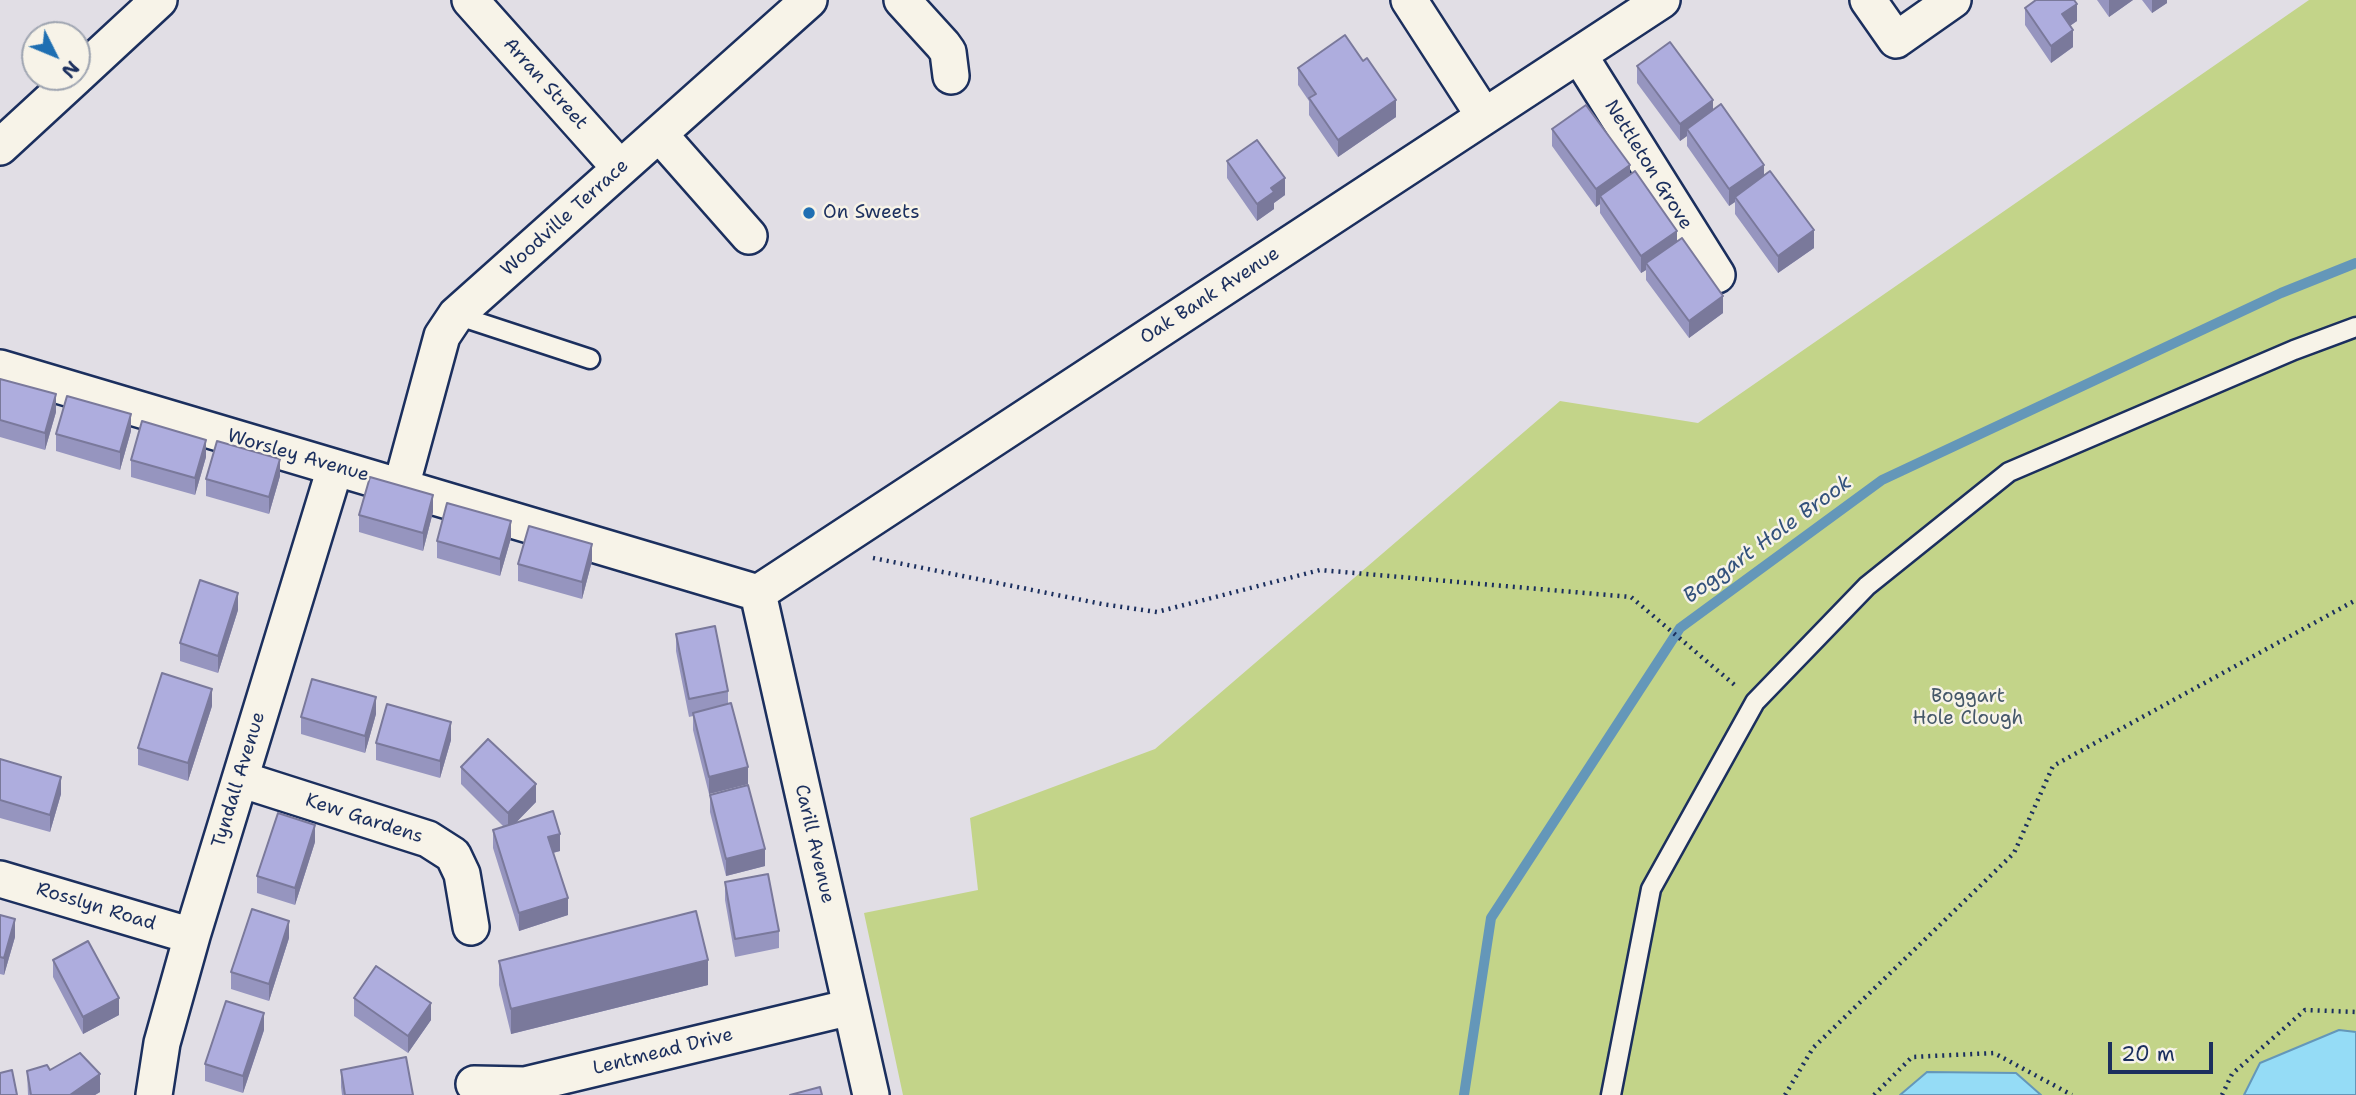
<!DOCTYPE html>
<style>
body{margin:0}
#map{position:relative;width:2356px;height:1095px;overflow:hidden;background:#e1dee5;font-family:"Shantell Sans",sans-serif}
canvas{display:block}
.north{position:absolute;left:21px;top:21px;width:70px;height:70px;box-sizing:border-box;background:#f7f3e8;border:2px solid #9fa5b1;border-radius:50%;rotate:133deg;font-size:19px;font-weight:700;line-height:28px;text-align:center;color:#1b2f5e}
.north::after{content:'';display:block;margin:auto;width:24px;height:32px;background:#1f6fb2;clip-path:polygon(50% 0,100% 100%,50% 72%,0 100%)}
.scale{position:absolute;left:2108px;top:1042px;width:105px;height:32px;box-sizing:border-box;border:4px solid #1b2f5e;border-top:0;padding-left:9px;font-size:21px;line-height:24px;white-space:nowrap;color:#1b2f5e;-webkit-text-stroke:5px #f7f3e8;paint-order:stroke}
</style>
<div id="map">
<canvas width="2356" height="1095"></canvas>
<div class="north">N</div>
<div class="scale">20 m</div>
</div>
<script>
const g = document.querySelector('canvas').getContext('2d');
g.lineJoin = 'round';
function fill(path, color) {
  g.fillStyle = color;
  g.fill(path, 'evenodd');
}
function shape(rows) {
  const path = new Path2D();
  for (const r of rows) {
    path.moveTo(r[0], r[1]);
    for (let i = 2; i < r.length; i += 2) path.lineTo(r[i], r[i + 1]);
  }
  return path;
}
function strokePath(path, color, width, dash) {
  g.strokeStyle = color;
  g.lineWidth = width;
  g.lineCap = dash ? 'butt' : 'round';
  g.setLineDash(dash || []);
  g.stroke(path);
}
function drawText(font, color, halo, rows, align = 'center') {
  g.font = font + ' "Shantell Sans",sans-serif';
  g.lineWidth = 5;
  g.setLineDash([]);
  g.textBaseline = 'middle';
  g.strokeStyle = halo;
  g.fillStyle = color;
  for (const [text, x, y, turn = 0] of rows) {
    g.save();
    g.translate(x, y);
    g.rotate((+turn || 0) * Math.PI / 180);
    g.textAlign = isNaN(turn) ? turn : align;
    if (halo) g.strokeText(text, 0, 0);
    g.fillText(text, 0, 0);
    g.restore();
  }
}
fill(shape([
 [2309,0,2356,0,2356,1095,903,1095,864,913,978,890,970,818,1155,749,1560,401,1698,423]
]), '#c3d489');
const water = shape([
 [2339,1030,2356,1032,2356,1095,2244,1095,2260,1063,2339,1030],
 [1927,1072,2016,1073,2041,1095,1900,1095,1927,1072]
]);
fill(water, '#95dcf6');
strokePath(water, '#6497b9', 2);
strokePath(shape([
 [1464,1095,1491,918,1680,628,1882,480,2281,293,2356,263]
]), '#6497b9', 10);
const service = shape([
 [456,315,590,359],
 [1611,1095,1651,889,1755,702,1867,586,2009,472,2294,350,2356,327]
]);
const minor = shape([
 [470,0,620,168],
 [902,0,943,45,948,52,951,76],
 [1409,0,1484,116],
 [1868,0,1896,40,1953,0],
 [1579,55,1717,275],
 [77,76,159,0],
 [659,134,749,236],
 [0,147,76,77],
 [0,368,758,593],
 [401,487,442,336,456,315,809,0],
 [758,593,1662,0],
 [758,593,871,1095],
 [240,779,428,839,453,855,462,874,471,927],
 [0,879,192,936],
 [474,1084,525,1085,851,1007],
 [154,1095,162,1043,192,936,335,468]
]);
strokePath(service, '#1b2f5e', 23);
strokePath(minor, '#1b2f5e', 40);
strokePath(shape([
 [873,558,1102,604,1157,612,1320,570,1631,597,1737,687],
 [1785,1095,1813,1048,2014,853,2053,766,2356,600],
 [1874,1095,1912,1057,1994,1053,2072,1095],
 [2222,1095,2232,1074,2305,1010,2356,1012]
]), '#1b2f5e', 4.5, [2, 5]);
strokePath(service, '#f7f3e8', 18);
strokePath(minor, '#f7f3e8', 35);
fill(shape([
 [2097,0,2133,0,2109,17],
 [2142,0,2167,0,2167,3,2152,13],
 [2025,8,2077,21,2070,26,2073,47,2051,63,2025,25],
 [1637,66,1713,110,1764,176,1814,248,1778,273,1735,214,1735,202,1729,206,1687,146,1687,136,1680,141,1637,83],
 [1298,68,1396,117,1338,157,1309,115,1309,101,1298,85],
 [1552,129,1630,175,1677,241,1723,313,1689,338,1646,280,1646,270,1641,273,1600,213,1600,204,1596,207,1552,146],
 [1227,161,1285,195,1274,203,1274,209,1257,221,1227,178],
 [0,379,56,412,45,450,0,437],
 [131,431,120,470,56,451,56,434],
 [206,457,195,495,131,477,131,460],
 [280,476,269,514,206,496,206,479],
 [433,512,423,551,359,532,359,515],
 [511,538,500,576,437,558,437,541],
 [592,561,582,599,518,581,518,564],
 [238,610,218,673,180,661,180,643],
 [676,634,728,691,728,704,748,784,709,794,693,730,693,716,689,717,676,651],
 [212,706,188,781,138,765,138,748],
 [376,714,365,753,301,734,301,717],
 [451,740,440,778,376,760,376,743],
 [0,759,61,794,50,832,0,818],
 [461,767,536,802,515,823,560,851,553,853,568,915,519,931,493,848,493,830,504,827,461,784],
 [710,795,765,866,726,876,710,812],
 [315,842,295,905,257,893,257,876],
 [725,882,779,931,779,948,735,957,725,900],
 [0,915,15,937,4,975,0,974],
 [289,938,269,1001,231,989,231,972],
 [53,960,119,1015,83,1034,53,977],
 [499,961,708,985,511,1034,499,985],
 [354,998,431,1020,408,1053,354,1016],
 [264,1030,243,1093,205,1081,205,1064],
 [50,1070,100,1092,95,1095,28,1095,27,1071],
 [341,1070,413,1095,342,1095,341,1087]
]), '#9695bf');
fill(shape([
 [2109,0,2133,0,2109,17],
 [2152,0,2167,0,2167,3,2152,13],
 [2077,4,2077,21,2062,31,2062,14],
 [2073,30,2073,47,2051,63,2051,46],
 [1396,100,1396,117,1338,157,1338,140],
 [1713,100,1713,117,1687,129,1687,136,1680,141,1680,124],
 [1630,165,1630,182,1600,196,1600,204,1596,207,1596,189],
 [1764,165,1764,182,1735,197,1735,202,1729,206,1729,189],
 [1285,178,1285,195,1274,203,1274,209,1257,221,1257,204,1271,188],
 [1814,230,1814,248,1778,273,1778,256],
 [1677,231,1677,248,1646,263,1646,270,1641,273,1641,256],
 [1723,296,1723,313,1689,338,1689,321],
 [56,394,56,412,45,450,45,433],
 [131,414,131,431,120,470,120,452],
 [206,440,206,457,195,495,195,478],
 [280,459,280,476,269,514,269,497],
 [433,495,433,512,423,551,423,533],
 [511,521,511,538,500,576,500,559],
 [592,544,592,561,582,599,582,582],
 [238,593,238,610,218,673,218,656],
 [212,689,212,706,188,781,188,763],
 [376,697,376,714,365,753,365,736],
 [451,722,451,740,440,778,440,761],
 [748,767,748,784,709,794,709,777],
 [61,777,61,794,50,832,50,815],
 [536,784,536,802,508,831,508,813],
 [315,825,315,842,295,905,295,888],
 [560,834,560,851,548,854,548,837],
 [765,849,765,866,726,876,726,859],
 [568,898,568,915,519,931,519,913],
 [15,919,15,937,4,975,4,958],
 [289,921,289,938,269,1001,269,984],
 [708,960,708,985,511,1034,511,1009],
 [119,998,119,1015,83,1034,83,1017],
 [431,1003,431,1020,408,1053,408,1036],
 [264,1013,264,1030,243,1093,243,1076],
 [100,1074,100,1092,95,1095,70,1095]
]), '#7a799b');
const building = shape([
 [2036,0,2074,0,2077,4,2062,14,2073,30,2051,46,2025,8,2036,0],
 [1345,35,1363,61,1367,58,1396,100,1338,140,1309,98,1316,94,1298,68,1345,35],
 [1670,42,1713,100,1680,124,1637,66,1670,42],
 [1721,104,1764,165,1729,189,1687,129,1721,104],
 [1586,105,1630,165,1596,189,1552,129,1586,105],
 [1257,140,1285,178,1271,188,1274,192,1257,204,1227,161,1257,140],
 [1635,171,1677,231,1641,256,1600,196,1635,171],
 [1770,171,1814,230,1778,256,1735,197,1770,171],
 [1682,238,1723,296,1689,321,1646,263,1682,238],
 [0,379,56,394,45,433,0,420,0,379],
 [67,396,131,414,120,452,56,434,67,396],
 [142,421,206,440,195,478,131,460,142,421],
 [217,441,280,459,269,497,206,479,217,441],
 [370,477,433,495,423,533,359,515,370,477],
 [447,503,511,521,500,559,437,541,447,503],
 [529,526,592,544,582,582,518,564,529,526],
 [200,580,238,593,218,656,180,643,200,580],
 [715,626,728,691,689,699,676,634,715,626],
 [162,673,212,689,188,763,138,748,162,673],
 [312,679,376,697,365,736,301,717,312,679],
 [731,703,748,767,709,777,693,713,731,703],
 [387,704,451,722,440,761,376,743,387,704],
 [488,739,536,784,508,813,461,767,488,739],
 [0,759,61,777,50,815,0,800,0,759],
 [748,785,765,849,726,859,710,795,748,785],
 [553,811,560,834,548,837,568,898,519,913,493,830,553,811],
 [278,813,315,825,295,888,257,876,278,813],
 [768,874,779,931,735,939,725,882,768,874],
 [252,909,289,921,269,984,231,972,252,909],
 [696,911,708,960,511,1009,499,961,696,911],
 [0,915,15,919,4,958,0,957,0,915],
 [88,941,119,998,83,1017,53,960,88,941],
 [376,966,431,1003,408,1036,354,998,376,966],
 [226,1001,264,1013,243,1076,205,1064,226,1001],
 [80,1053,100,1074,70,1095,31,1095,27,1071,47,1065,50,1070,80,1053],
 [406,1057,413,1095,345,1095,341,1070,406,1057],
 [12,1070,17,1095,0,1095,0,1073,12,1070],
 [820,1087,822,1095,790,1095,820,1087]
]);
fill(building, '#aeadde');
strokePath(building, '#7a799b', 2);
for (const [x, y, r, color] of [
 [809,213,7,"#1f6fb2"]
]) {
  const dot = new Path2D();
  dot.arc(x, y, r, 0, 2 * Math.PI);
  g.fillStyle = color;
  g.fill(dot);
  strokePath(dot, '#f7f3e8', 2.5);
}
drawText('19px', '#1b2f5e', '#f7f3e8', [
 ["Arran Street",545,84,48],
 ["Nettleton Grove",1648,165,58],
 ["Woodville Terrace",565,218,-42],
 ["Oak Bank Avenue",1210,296,-33],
 ["Worsley Avenue",298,456,16],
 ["Tyndall Avenue",239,780,-73],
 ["Kew Gardens",364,819,18],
 ["Carill Avenue",814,844,77],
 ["Rosslyn Road",96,907,17],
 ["Lentmead Drive",663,1052,-14]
]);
drawText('19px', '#1b2f5e', '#f7f3e8', [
 ["On Sweets",823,213]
], 'left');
drawText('19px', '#455869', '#f7f3e8', [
 ["Boggart",1968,697],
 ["Hole Clough",1968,719]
]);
drawText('italic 21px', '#33527c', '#f7f3e8', [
 ["Boggart Hole Brook",1768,540,-36]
]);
</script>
